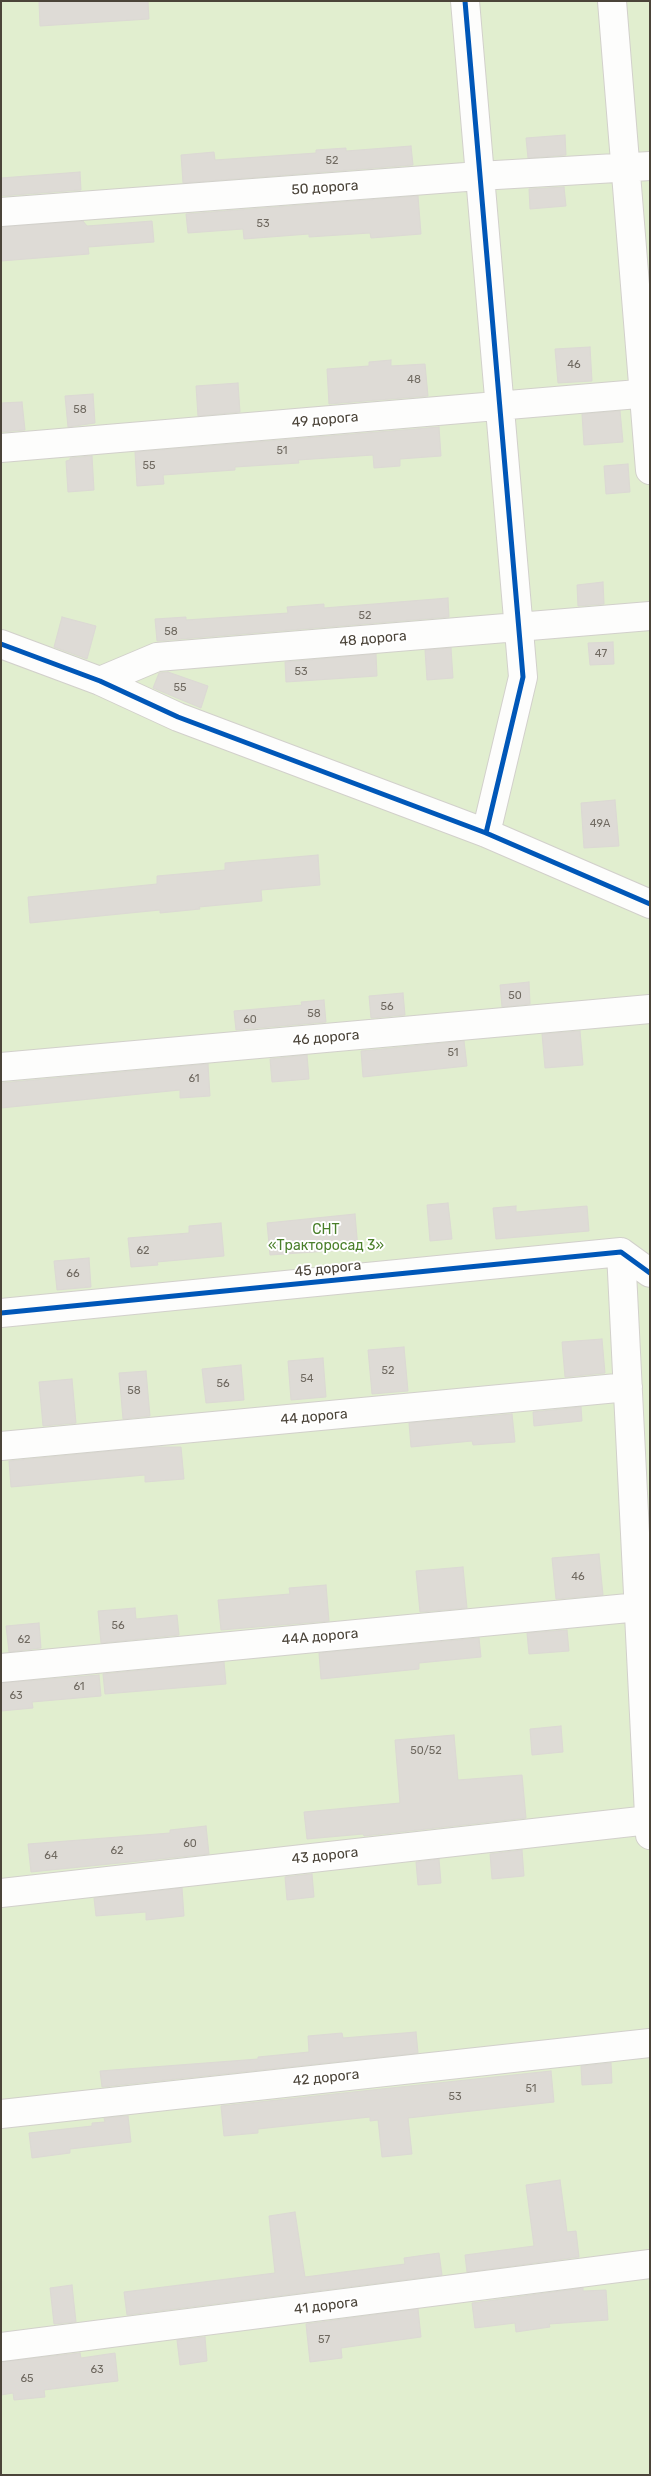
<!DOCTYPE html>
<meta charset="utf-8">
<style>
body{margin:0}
#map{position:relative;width:651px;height:2476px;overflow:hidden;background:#f4f2ee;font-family:Rubik,sans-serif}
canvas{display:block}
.frame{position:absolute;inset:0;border:2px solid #4b4439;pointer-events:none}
</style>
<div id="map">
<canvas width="651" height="2476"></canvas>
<div class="frame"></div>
</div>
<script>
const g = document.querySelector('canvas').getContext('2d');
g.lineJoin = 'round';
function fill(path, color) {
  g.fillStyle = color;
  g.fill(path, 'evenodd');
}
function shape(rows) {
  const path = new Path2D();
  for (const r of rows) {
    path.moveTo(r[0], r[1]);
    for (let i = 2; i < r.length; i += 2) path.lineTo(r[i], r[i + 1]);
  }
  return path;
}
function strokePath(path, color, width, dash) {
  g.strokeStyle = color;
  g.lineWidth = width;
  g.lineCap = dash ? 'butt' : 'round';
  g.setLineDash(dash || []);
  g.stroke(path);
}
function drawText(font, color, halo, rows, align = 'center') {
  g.font = font + ' Rubik,sans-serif';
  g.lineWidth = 4;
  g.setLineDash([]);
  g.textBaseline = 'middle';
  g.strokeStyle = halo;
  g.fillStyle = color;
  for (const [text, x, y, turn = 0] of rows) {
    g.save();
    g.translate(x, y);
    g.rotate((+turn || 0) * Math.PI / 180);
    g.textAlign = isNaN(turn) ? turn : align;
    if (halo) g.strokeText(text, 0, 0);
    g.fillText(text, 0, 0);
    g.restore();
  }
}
fill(shape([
 [1,1,650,1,650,2475,1,2475]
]), '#e1eecf');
const building = shape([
 [39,1,148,1,149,19,40,26,39,1],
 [565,135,566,155,528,158,526,138,565,135],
 [411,146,413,165,183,183,181,155,214,152,215,160,316,153,316,150,346,148,346,151,411,146],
 [80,172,81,190,1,196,1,178,80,172],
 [564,187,566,206,530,209,529,189,564,187],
 [418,196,421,234,371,238,370,233,309,237,309,234,244,239,243,229,188,233,186,214,418,196],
 [83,221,87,226,152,221,154,242,88,247,89,254,1,261,1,227,83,221],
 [590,347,592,381,558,383,555,349,590,347],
 [391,360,391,366,425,364,428,396,329,404,327,369,369,366,369,362,391,360],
 [238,383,240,412,198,416,196,386,238,383],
 [93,394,95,423,68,427,65,396,93,394],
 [22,402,25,430,1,432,1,403,22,402],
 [620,411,623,442,584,445,582,414,620,411],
 [439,427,441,456,400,459,400,466,374,468,373,455,298,460,299,463,235,467,235,470,163,475,164,484,137,486,135,452,439,427],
 [92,456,94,490,68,492,66,461,70,460,70,458,92,456],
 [628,464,630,492,606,494,604,466,628,464],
 [603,582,604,604,578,606,577,585,603,582],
 [448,598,449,617,157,641,155,619,186,617,186,620,288,613,287,607,324,604,324,608,448,598],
 [62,617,96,626,87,659,54,647,62,617],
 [613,642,614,664,590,665,588,643,613,642],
 [451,648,453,678,427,680,425,650,451,648],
 [376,654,377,676,286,682,285,662,376,654],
 [168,672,208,686,201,708,153,688,159,673,168,672],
 [615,800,619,846,584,848,581,803,615,800],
 [318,855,320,885,261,890,262,901,199,907,200,909,160,913,160,910,30,923,28,897,157,884,157,876,225,870,225,863,318,855],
 [529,982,530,1004,502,1007,500,985,529,982],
 [403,993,405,1015,371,1018,369,996,403,993],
 [324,1000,326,1022,236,1030,234,1011,302,1005,301,1002,324,1000],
 [580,1031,583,1065,545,1068,542,1034,580,1031],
 [464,1041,467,1066,363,1077,361,1051,464,1041],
 [307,1055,309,1079,272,1082,270,1059,307,1055],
 [208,1064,210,1096,180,1098,180,1090,1,1108,1,1083,208,1064],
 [448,1203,452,1239,430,1241,427,1205,448,1203],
 [516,1206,516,1212,587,1206,589,1231,496,1239,493,1208,516,1206],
 [355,1214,358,1249,270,1255,267,1223,355,1214],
 [221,1223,224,1256,157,1262,158,1265,131,1267,128,1238,189,1233,189,1226,221,1223],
 [89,1258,91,1287,57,1290,54,1261,89,1258],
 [602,1339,605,1373,565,1377,562,1342,602,1339],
 [404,1347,408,1391,372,1394,368,1350,404,1347],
 [323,1358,326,1397,291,1400,288,1361,323,1358],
 [241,1365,244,1400,206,1403,202,1369,241,1365],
 [146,1371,150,1416,123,1419,119,1373,146,1371],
 [72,1379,76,1423,43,1426,39,1382,72,1379],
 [581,1407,582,1421,534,1426,533,1412,581,1407],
 [512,1414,515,1442,473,1445,472,1441,411,1447,409,1423,512,1414],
 [152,1447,181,1447,184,1479,145,1482,145,1475,11,1487,9,1461,152,1447],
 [599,1554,603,1595,556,1599,552,1558,599,1554],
 [463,1567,467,1608,420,1612,416,1571,463,1567],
 [326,1585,329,1621,221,1630,218,1600,290,1594,289,1588,326,1585],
 [135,1608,136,1619,177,1615,179,1635,101,1643,98,1611,135,1608],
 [39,1623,41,1648,9,1652,6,1626,39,1623],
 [567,1630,569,1651,529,1654,527,1633,567,1630],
 [479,1638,481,1657,419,1663,419,1669,321,1679,319,1653,479,1638],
 [224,1662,226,1684,105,1694,103,1674,224,1662],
 [99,1675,101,1696,32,1702,33,1708,1,1711,1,1683,99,1675],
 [561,1726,563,1752,532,1755,530,1729,561,1726],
 [454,1735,458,1780,522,1775,526,1818,364,1836,363,1834,307,1839,304,1812,400,1803,395,1740,454,1735],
 [206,1826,209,1854,31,1872,28,1844,170,1833,170,1830,206,1826],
 [522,1850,524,1876,492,1879,490,1854,522,1850],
 [439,1859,441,1883,418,1885,416,1862,439,1859],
 [312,1874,314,1897,287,1900,285,1877,312,1874],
 [182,1888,184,1916,146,1920,146,1912,96,1916,94,1898,182,1888],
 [416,2032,418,2053,102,2087,100,2071,258,2059,258,2057,309,2052,308,2036,342,2033,343,2038,416,2032],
 [611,2063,612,2083,582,2085,581,2066,611,2063],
 [551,2071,554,2102,408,2118,412,2154,382,2157,378,2120,370,2121,370,2117,258,2129,258,2133,224,2136,221,2106,551,2071],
 [128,2116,131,2142,70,2149,70,2153,32,2158,29,2133,92,2126,92,2123,105,2122,104,2118,128,2116],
 [560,2180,567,2232,576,2231,579,2257,467,2272,465,2255,534,2246,526,2185,560,2180],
 [295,2212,305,2277,405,2264,404,2258,439,2253,442,2275,127,2315,124,2292,275,2273,269,2216,295,2212],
 [72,2285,76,2322,54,2324,50,2288,72,2285],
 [583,2288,583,2291,606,2290,608,2320,549,2324,550,2327,516,2332,515,2323,475,2328,472,2303,583,2288],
 [418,2309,421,2337,341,2348,342,2358,310,2362,306,2324,418,2309],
 [205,2337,207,2361,180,2365,177,2340,205,2337],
 [80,2353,81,2358,115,2353,118,2381,44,2390,45,2397,14,2400,13,2393,1,2395,1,2362,80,2353]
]);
fill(building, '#dedbd6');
strokePath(building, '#dcd9d4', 1);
const minor = shape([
 [465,1,523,677,486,833],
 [612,1,650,470],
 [1,212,479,176,650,166],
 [1,448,650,393],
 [1,644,100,681,178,717,486,833,650,904],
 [100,681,157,657,650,616],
 [1,1067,650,1009],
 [621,1252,650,1835],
 [1,1313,621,1252,650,1273],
 [1,1446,628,1387],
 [1,1668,639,1607],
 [1,1893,649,1820],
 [1,2114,650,2043],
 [1,2347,650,2264]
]);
strokePath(minor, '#d2d0cb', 30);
strokePath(minor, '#fdfdfc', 28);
strokePath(shape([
 [465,1,523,677,486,833],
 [1,644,100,681,178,717,486,833,650,904],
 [1,1313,621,1252,650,1273]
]), '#0057b8', 5);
drawText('11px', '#706a61', null, [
 ["52",332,161],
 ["53",263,224],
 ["46",574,365],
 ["48",414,380],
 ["58",80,410],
 ["51",282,451],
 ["55",149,466],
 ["52",365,616],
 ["58",171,632],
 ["47",601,654],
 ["53",301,672],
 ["55",180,688],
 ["49А",600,824],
 ["50",515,996],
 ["56",387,1007],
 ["58",314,1014],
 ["60",250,1020],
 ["51",453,1053],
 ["61",194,1079],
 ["62",143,1251],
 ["66",73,1274],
 ["52",388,1371],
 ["54",307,1379],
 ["56",223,1384],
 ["58",134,1391],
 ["46",578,1577],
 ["56",118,1626],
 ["62",24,1640],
 ["61",79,1687],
 ["63",16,1696],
 ["50/52",426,1751],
 ["60",190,1844],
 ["62",117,1851],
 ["64",51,1856],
 ["51",531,2089],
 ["53",455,2097],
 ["57",324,2340],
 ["63",97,2370],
 ["65",27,2379]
]);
drawText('14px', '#4b4439', '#fff', [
 ["50 дорога",325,188,-4],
 ["49 дорога",325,420,-5],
 ["48 дорога",373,639,-5],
 ["46 дорога",326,1038,-5],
 ["45 дорога",328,1269,-6],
 ["44 дорога",314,1417,-5],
 ["44А дорога",320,1637,-5],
 ["43 дорога",325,1856,-6],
 ["42 дорога",326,2078,-6],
 ["41 дорога",326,2306,-7]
]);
drawText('14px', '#4a7f2a', '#fff', [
 ["СНТ",326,1230],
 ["«Тракторосад 3»",326,1246]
]);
</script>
